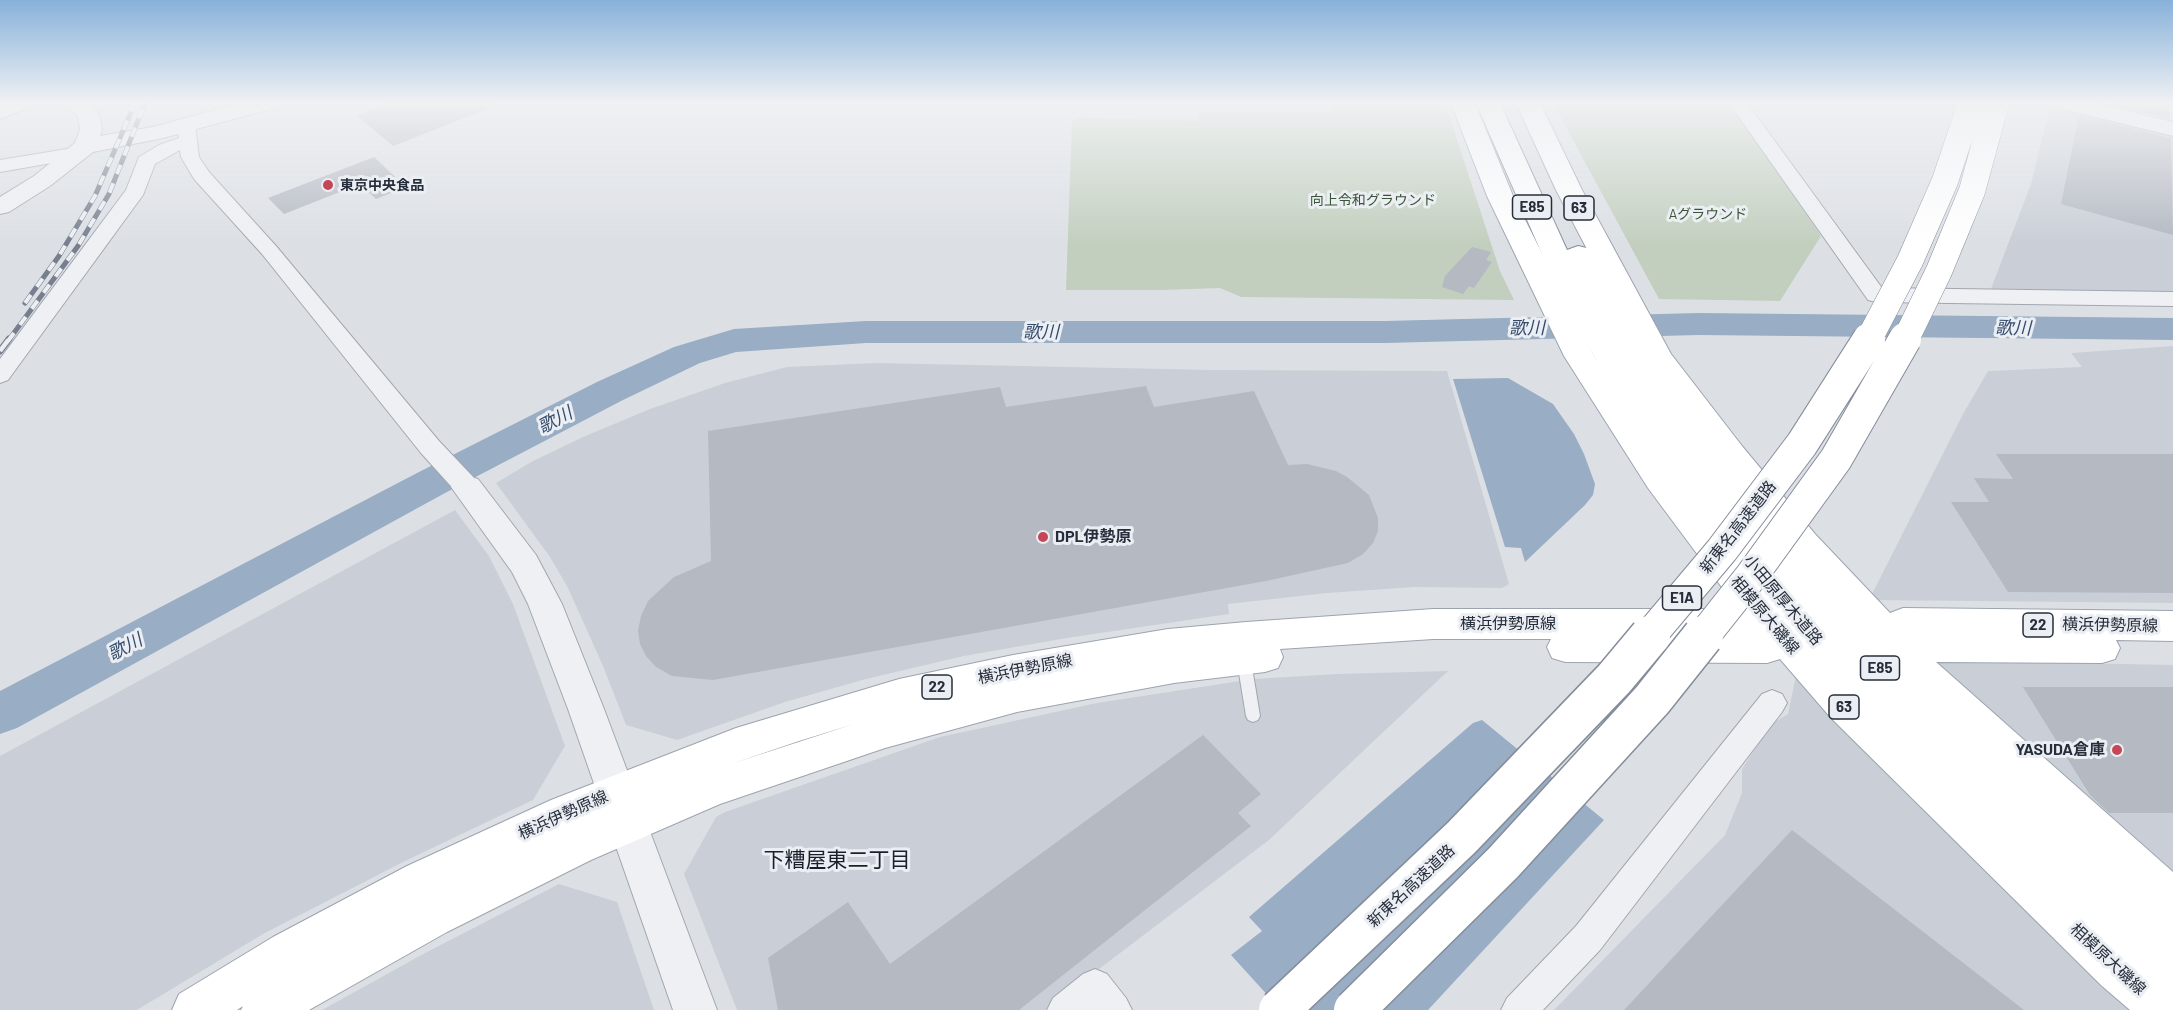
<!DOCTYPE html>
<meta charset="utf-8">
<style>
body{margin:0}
canvas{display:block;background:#dce0e5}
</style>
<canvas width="2173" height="1010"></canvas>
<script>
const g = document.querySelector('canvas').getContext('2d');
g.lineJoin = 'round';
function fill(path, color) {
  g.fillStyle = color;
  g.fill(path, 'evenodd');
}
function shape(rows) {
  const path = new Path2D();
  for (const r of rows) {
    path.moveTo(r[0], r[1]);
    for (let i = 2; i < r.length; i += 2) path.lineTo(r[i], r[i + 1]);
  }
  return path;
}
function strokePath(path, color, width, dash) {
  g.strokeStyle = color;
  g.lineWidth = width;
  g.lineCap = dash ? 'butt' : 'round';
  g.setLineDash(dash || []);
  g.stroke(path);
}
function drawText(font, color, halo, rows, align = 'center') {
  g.font = font + ' Barlow,"Noto Sans JP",sans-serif';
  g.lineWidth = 6;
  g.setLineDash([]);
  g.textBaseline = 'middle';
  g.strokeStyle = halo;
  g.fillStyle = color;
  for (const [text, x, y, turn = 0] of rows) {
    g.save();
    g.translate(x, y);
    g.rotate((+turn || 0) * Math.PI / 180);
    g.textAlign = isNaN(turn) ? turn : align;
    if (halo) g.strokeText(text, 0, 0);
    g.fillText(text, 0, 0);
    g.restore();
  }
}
fill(shape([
 [2050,106,2173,136,2173,291,1989,294,2031,184],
 [2173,346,2173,603,1869,600,1963,414,1988,371,2082,367,2071,353],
 [876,363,1213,370,1447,371,1509,584,1502,588,1415,587,1327,593,1228,604,1229,614,1067,638,964,656,866,679,785,702,677,740,626,725,603,666,568,588,550,557,496,483,533,461,583,437,650,409,725,383,787,367],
 [455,510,489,556,513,604,565,746,533,800,405,861,263,934,137,1010,0,1010,0,756],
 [1925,660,2173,665,2173,882],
 [1448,671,1269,840,1045,1010,737,1010,684,874,716,817,725,812,940,737,1097,703,1253,679,1337,674],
 [1797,671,2144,1010,1554,1010,1725,835,1742,793,1742,769,1770,725,1788,714],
 [559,884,617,902,654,1010,322,1010,425,953]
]), '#cacfd7');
fill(shape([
 [1329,103,1445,103,1500,271,1514,300,1241,297,1220,288,1163,290,1066,290,1072,121,1077,118,1199,121,1199,112,1331,112],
 [1553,103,1733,103,1821,236,1780,301,1659,299]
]), '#c2cfbe');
fill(shape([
 [1508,378,1553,404,1574,434,1584,454,1595,484,1593,495,1585,505,1525,562,1521,548,1505,547,1453,379],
 [1482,720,1604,820,1428,1010,1281,1010,1231,955,1262,931,1249,917,1473,723]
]), '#99adc4');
fill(shape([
 [1699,313,2173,318,2173,340,1699,335,1385,343,866,343,736,352,700,363,623,400,445,493,17,728,0,734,0,691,417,473,597,382,674,347,734,329,866,321,1385,321,1699,313]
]), '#99adc4');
fill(shape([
 [389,103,499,103,500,104,393,146,357,116],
 [2104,103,2169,103,2170,119],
 [2079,115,2171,138,2173,235,2061,204],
 [374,157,406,187,376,199,360,184,284,214,268,198],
 [1472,247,1491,252,1486,260,1492,262,1474,288,1469,286,1463,294,1442,287,1445,276],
 [1146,386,1154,407,1254,391,1288,465,1307,464,1336,471,1347,477,1369,495,1378,518,1378,531,1373,543,1363,554,1348,563,1266,581,713,680,672,676,656,667,646,656,640,644,638,631,641,616,648,601,674,577,711,561,708,431,1000,387,1006,407],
 [1996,454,2173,454,2173,593,2008,592,1951,502,1989,502,1974,478,2013,479],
 [2023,687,2173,687,2173,813,2109,813,2090,795],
 [1203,735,1261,794,1238,813,1251,826,1019,1010,778,1010,768,958,848,902,890,964],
 [1792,830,2024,1010,1624,1010]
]), '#b4b9c2');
const service = shape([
 [1244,655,1249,657,1251,661,1260,716,1258,720,1253,722,1248,720,1246,716,1237,661,1239,657,1244,655]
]);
const minor = shape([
 [9,103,33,103,30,107,0,119,0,107,9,103],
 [1729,103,1747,103,1882,288,2173,292,2173,306,1876,302,1868,300,1729,103],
 [186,119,192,120,195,124,199,157,209,172,276,246,439,441,476,480,480,487,476,494,467,496,458,494,421,453,262,254,194,179,181,157,180,150,155,164,143,195,8,380,0,383,0,359,126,190,139,157,159,145,179,138,177,124,180,120,186,119],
 [79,147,86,149,88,153,86,157,0,172,0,160,79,147],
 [1772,690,1782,694,1787,703,1782,712,1600,950,1543,1010,1501,1010,1507,998,1576,926,1762,694,1772,690],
 [1095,969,1107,974,1126,998,1132,1010,1047,1010,1053,998,1083,974,1095,969]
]);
const tertiary = shape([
 [66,103,89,103,100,116,102,129,100,136,153,127,241,103,277,103,274,108,163,138,93,152,50,186,9,212,0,214,0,197,34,176,75,143,80,129,78,117,66,103],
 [2056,103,2094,103,2173,122,2173,136,2059,108,2056,103],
 [467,476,478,479,536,555,562,604,604,709,717,1010,673,1010,568,709,528,604,512,572,451,487,456,479,467,476]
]);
const primary = shape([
 [1451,103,1475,103,1513,196,1593,354,1670,472,1767,594,1857,696,2134,954,2173,988,2173,1010,2130,1010,2102,986,1831,718,1780,659,1767,663,1565,662,1552,658,1547,647,1551,639,1433,639,1280,649,1283,657,1278,668,1265,672,1174,683,1017,712,885,748,720,804,591,860,447,932,309,1010,241,1010,243,1006,237,1010,172,1010,179,994,273,937,407,866,551,800,736,728,899,679,1013,655,1168,629,1246,622,1433,609,1738,609,1648,488,1564,356,1487,196,1451,103],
 [854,724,734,763,799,741,854,724],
 [1516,103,1540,103,1582,190,1671,354,1742,446,1815,534,1890,613,1903,608,2173,611,2173,641,2116,640,2120,648,2115,659,2102,663,1936,662,2173,872,2173,921,2158,915,1917,692,1791,552,1720,462,1644,358,1556,190,1516,103]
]);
const motorway = shape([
 [1476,103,1500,103,1567,250,1578,246,1587,248,1646,353,1699,429,1773,524,1863,626,1952,715,2050,806,2173,910,2173,1003,2157,997,2003,857,1897,754,1800,646,1729,559,1655,458,1566,309,1476,103]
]);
strokePath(service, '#a2a7af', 2);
strokePath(minor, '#a2a7af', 2);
strokePath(tertiary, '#a2a7af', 2);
strokePath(primary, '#9ca4b0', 2);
strokePath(motorway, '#858d9b', 2);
fill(service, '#eff0f4');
fill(minor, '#eff0f4');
fill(tertiary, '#eff0f4');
fill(primary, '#fff');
fill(motorway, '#fff');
const railFar1 = shape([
 [25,303,59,256,95,196,135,103],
 [8,341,78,246,109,194,145,103]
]);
const rail = shape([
 [0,351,9,339]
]);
strokePath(railFar1, '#777f8e', 5);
strokePath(rail, '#777f8e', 7);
strokePath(railFar1, '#ebeef3', 4, [10]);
strokePath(rail, '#ebeef3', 4.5, [14]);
const motorwayBridgeFar2 = shape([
 [1868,341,1910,261,1945,181,1971,103],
 [1905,341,1939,271,1972,191,1996,103]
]);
const motorwayBridgeFar1 = shape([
 [1648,638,1722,550,1802,444,1869,339],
 [1702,638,1752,575,1836,459,1905,339]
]);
const motorwayBridge = shape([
 [1279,1010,1461,838,1614,679,1650,636],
 [1354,1010,1503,863,1652,700,1703,636]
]);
strokePath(motorwayBridgeFar2, '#858d9b', 27, []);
strokePath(motorwayBridgeFar1, '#858d9b', 34, []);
strokePath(motorwayBridge, '#858d9b', 43, []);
strokePath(motorwayBridgeFar2, '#fff', 26);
strokePath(motorwayBridgeFar1, '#fff', 32);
strokePath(motorwayBridge, '#fff', 40);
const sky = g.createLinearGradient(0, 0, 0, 244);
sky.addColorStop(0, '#88b1da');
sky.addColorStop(0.42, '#eff1f3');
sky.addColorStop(1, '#eff1f300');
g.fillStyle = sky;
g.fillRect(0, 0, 2173, 244);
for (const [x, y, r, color] of [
 [328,185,6,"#c54757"],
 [1043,537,6,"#c54757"],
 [2117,750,6,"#c54757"]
]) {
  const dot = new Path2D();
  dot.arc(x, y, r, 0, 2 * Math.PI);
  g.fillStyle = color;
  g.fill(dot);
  strokePath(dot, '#ebeef3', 2);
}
drawText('bold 14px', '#272e3b', '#ebeef3', [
 ["東京中央食品",340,185]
], 'left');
drawText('14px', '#3a5535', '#ebeef3', [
 ["向上令和グラウンド",1373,200],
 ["Aグラウンド",1708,214]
]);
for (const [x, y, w] of [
 [1532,207,39],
 [1579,208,30],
 [1682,598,39],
 [2038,625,30],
 [1880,668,39],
 [937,687,30],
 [1844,707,30]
]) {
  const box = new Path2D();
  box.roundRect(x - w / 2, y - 12, w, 24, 4.5);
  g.fillStyle = '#ebeef3';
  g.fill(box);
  strokePath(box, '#272e3b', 1.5);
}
drawText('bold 15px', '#272e3b', null, [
 ["E85",1532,207],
 ["63",1579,208],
 ["E1A",1682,598],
 ["22",2038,625],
 ["E85",1880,668],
 ["22",937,687],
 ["63",1844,707]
]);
drawText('16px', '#272e3b', '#ebeef3', [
 ["新東名高速道路",1738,527,-52],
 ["小田原厚木道路",1783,600,50],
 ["相模原大磯線",1765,615,50],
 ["横浜伊勢原線",1508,624],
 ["横浜伊勢原線",2110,625,1],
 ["横浜伊勢原線",1025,669,-11],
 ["横浜伊勢原線",563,815,-24],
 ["新東名高速道路",1411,886,-43],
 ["相模原大磯線",2108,959,43]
]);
drawText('bold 16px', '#272e3b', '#ebeef3', [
 ["DPL伊勢原",1055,537],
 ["YASUDA倉庫",2105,750,"right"]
], 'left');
drawText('italic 18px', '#344b6c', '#ebeef3', [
 ["歌川",1527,328,-1],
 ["歌川",2013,328,1],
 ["歌川",1041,332],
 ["歌川",555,420,-28],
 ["歌川",125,647,-28]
]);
drawText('21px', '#191f2b', '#ebeef3', [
 ["下糟屋東二丁目",837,860]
]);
</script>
